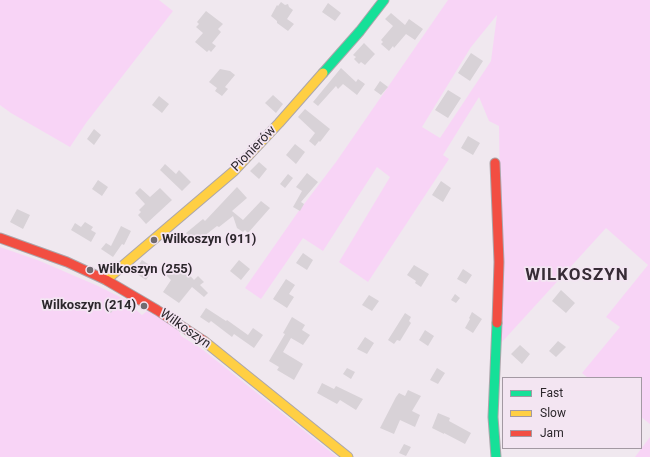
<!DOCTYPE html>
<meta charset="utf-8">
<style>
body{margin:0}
#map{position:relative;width:650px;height:457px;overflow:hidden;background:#f0e8ef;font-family:Roboto,sans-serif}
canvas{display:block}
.legend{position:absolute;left:502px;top:377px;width:140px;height:72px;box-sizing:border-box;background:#f3e5f2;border:1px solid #a399a3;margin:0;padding:5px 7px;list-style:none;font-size:12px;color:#2c272c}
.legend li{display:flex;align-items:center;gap:8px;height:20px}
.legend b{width:20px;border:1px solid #a399a3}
</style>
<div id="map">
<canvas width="650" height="457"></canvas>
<ul class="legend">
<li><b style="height:5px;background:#16e098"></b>Fast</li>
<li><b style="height:5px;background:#ffcf43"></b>Slow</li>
<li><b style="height:5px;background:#f24e42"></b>Jam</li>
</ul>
</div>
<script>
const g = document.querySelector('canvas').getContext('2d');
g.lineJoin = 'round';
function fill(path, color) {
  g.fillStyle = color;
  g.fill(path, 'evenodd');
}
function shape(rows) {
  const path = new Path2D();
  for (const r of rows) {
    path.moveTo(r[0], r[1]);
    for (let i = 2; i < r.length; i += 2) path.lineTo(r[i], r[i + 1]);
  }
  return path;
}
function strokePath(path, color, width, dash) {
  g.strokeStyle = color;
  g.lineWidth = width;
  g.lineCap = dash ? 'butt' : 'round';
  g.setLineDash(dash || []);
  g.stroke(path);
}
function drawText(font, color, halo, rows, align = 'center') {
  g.font = font + ' Roboto,sans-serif';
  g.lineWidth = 3.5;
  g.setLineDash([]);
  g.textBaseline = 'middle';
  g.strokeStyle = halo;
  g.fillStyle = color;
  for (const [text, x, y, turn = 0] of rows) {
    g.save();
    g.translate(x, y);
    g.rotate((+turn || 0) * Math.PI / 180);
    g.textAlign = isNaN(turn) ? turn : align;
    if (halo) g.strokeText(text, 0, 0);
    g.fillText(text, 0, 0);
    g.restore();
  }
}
fill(shape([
 [0,0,159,0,173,11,86,123,70,147,11,113,0,105],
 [448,0,650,0,650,424,641,417,641,378,588,378,582,373,620,327,606,317,648,265,606,228,502,342,499,126,489,121,479,97,443,155,449,159,368,282,339,262,390,177,377,167,323,251,303,238,261,299,245,288,298,212,336,162],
 [497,15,491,61,440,138,422,127,471,47],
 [0,247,40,261,98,286,138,306,136,310,142,315,147,311,177,327,181,336,202,349,337,457,0,457],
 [650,437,650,457,635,457]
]), '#f8d4f6');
fill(shape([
 [281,2,285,5,288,4,289,7,293,10,287,19,294,24,288,31,277,23,277,21,271,16,277,5,278,6],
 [328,3,341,13,335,21,322,12],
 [206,11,223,24,218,29,221,32,212,43,216,46,211,52,209,50,207,52,195,42,203,33,196,27,199,24,197,22],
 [391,13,405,25,409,19,423,29,415,40,406,34,394,48,393,46,389,51,381,44,383,42,381,40,393,26,385,19],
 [364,43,375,54,365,65,361,62,359,64,354,59,356,57,353,55],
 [471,53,483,61,470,81,458,73],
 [341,68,356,82,358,79,365,84,357,95,343,84,338,89,336,86,318,106,313,102],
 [220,69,230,71,235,75,225,87,228,89,222,96,215,91,217,88,209,82],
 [380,81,388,87,381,95,374,90],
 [448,90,461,98,448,118,435,110],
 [273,95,283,104,276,113,265,103],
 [159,96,169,104,162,113,152,105],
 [305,109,330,129,320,142,319,141,315,146,309,141,315,133,298,117],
 [94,129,101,135,94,145,87,139],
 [468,136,480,143,473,155,461,148],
 [295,144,305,152,296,164,286,155],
 [259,162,267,169,259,179,250,171],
 [165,164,176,174,179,170,191,182,182,191,160,170],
 [307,173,318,182,301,202,304,204,300,211,293,207,302,191,296,187],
 [288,174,293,178,285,188,280,184],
 [98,180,108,187,102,196,92,189],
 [441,181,451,188,443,202,432,195],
 [237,187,247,198,232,211,243,220,261,201,270,208,248,233,245,230,243,232,237,228,233,216,219,227,217,226,194,244,186,233,203,219,205,221],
 [140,188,150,197,160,188,172,200,146,224,138,215,141,212,139,210,145,204,135,193],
 [17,209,30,215,23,229,10,222],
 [85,222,93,227,91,230,96,233,91,242,71,230,75,223,81,227],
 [121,226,131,231,124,245,122,244,113,257,101,249,106,243,111,246],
 [303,253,313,260,307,270,296,263],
 [142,260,154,268,146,280,134,272],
 [239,260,250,269,241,280,230,271],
 [414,265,429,274,421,287,415,283,416,281,407,275],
 [176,266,183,274,186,271,194,280,198,276,204,282,200,285,208,293,204,297,192,287,179,303,163,292,171,280,166,275],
 [463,269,472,275,466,284,457,279],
 [286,279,295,285,289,294,294,297,287,308,273,299],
 [561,290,575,303,566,313,552,301],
 [455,294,460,298,456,303,451,300],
 [369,295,379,301,372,311,362,305],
 [110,303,115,307,111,313,106,309],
 [206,308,226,321,227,320,248,335,253,328,263,335,254,348,234,334,232,337,211,321,209,323,200,317],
 [472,312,482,319,473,333,465,328,470,319,469,318],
 [405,313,411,317,409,321,411,323,400,341,397,340,394,344,388,340],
 [292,317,305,325,302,330,310,335,303,345,291,338,283,352,303,364,294,380,277,370,279,367,269,361,285,334,283,333],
 [425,330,434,336,428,346,419,340],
 [365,337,374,343,367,354,357,349],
 [558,341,566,347,556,357,549,351],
 [520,345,530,354,522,364,511,354],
 [347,368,355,372,351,379,343,374],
 [437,368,445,373,438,384,430,380],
 [322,383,334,389,336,386,363,399,356,410,340,400,337,404,317,393],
 [408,390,421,396,412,411,420,415,415,427,400,420,394,434,380,428,396,397,399,393,405,396],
 [438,413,450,418,449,421,471,433,465,444,444,433,444,434,432,428],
 [404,444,411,447,406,456,399,453]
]), '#d8d2d7');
const fast = shape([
 [323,73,360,31,384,0],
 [496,457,493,417,497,323]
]);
const slow = shape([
 [106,280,234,171,279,123,323,73],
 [204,341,348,457]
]);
const jam = shape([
 [495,163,499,262,497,323],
 [0,238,67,262,106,280,157,310,204,341]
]);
strokePath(fast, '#aca6ab', 11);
strokePath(slow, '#aca6ab', 11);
strokePath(jam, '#aca6ab', 11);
strokePath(fast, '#16e098', 9);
strokePath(slow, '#ffcf43', 9);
strokePath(jam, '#f24e42', 9);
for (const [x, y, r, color] of [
 [154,240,4,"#716b70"],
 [90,270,4,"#716b70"],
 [144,306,4,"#716b70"]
]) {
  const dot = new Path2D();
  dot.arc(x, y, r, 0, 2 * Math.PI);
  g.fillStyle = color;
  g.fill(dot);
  strokePath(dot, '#f3e5f2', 1.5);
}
drawText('13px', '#2c272c', '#f3e5f2', [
 ["Pionierów",254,149,-46],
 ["Wilkoszyn",185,329,35]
]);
drawText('bold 13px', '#2c272c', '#f3e5f2', [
 ["Wilkoszyn (911)",162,240],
 ["Wilkoszyn (255)",98,270],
 ["Wilkoszyn (214)",136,306,"right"]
], 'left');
g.letterSpacing = '1px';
drawText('bold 17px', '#372c36', '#f3e5f2', [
 ["WILKOSZYN",577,276]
]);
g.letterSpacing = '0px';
</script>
